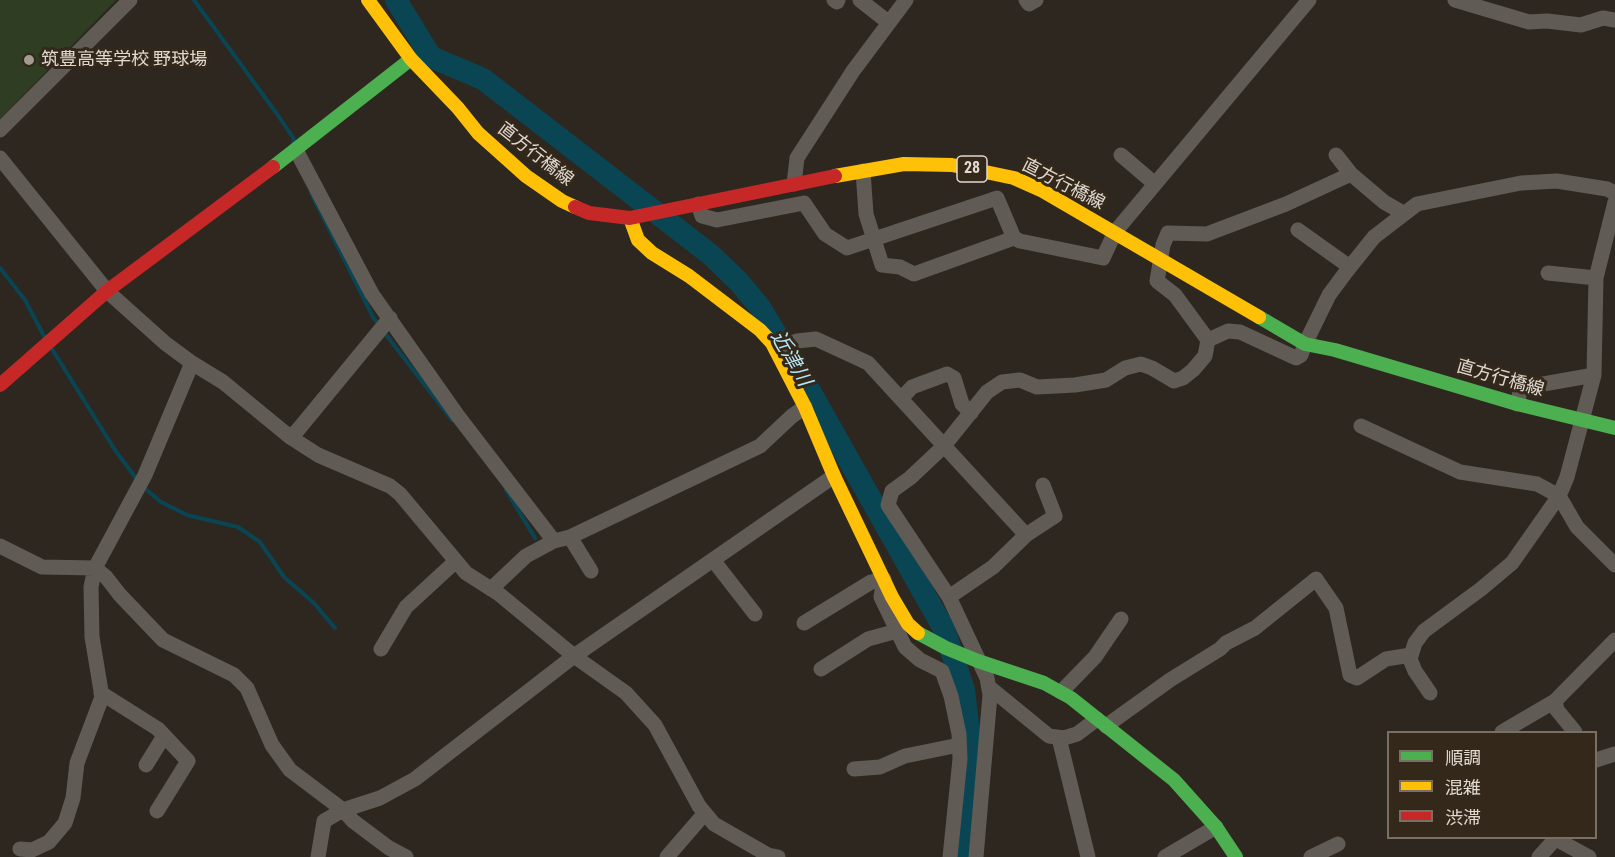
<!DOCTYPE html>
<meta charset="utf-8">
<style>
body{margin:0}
#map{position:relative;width:1615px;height:857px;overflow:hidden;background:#2d2720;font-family:"Roboto Condensed","Noto Sans JP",sans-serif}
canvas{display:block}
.legend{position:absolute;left:1387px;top:731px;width:210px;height:108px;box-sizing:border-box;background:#33281a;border:2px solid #796f63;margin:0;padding:8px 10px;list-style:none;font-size:18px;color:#e1d9d0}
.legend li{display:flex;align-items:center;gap:12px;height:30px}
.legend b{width:30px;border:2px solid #796f63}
</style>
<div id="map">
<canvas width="1615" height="857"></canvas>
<ul class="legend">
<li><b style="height:8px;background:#4caf50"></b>順調</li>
<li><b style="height:8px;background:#ffc107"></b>混雑</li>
<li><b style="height:8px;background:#c62828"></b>渋滞</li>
</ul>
</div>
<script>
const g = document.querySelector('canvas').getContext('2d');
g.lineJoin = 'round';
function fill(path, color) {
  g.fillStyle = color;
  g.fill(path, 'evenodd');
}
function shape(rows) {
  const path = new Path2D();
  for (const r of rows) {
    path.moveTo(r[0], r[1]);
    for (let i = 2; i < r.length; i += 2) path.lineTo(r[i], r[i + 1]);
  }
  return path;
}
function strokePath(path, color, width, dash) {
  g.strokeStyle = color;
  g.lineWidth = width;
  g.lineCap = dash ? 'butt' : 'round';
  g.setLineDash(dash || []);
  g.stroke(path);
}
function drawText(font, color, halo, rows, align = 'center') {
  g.font = font + ' "Roboto Condensed","Noto Sans JP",sans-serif';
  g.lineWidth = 6;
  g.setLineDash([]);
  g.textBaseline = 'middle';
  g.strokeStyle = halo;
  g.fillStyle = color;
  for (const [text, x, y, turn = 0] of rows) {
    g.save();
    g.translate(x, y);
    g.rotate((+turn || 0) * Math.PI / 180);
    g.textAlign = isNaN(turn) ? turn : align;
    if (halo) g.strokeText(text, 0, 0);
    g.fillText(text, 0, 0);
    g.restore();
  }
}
fill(shape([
 [0,0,116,0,0,119]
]), '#2f3d22');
strokePath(shape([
 [194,0,277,114,294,139,293,142],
 [311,193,373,317,379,325],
 [0,268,25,300,45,338],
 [383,331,452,420],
 [52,349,115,450,138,481],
 [143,487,161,502,187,515,238,527,260,542,284,577,314,603,335,628],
 [506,490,535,538]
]), '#0a4554', 4);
strokePath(shape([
 [396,0,431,57,483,79,711,255,739,282,759,306,797,368,944,629,964,690,972,756,960,857]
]), '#0a4554', 22);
strokePath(shape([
 [834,0,837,2,838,0],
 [860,0,888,22],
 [1026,0,1029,4,1036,0],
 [1455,0,1529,22,1547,21,1581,25,1603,18,1615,20],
 [0,130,130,0],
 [296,150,372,294,458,416,554,541,570,537,760,446,792,416,805,407],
 [1121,155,1155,184],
 [1336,155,1351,174,1384,202,1403,213],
 [0,158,107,291,165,343,192,363,223,382,290,437,318,455,390,486,400,494,466,573,499,594,574,656,626,693,655,725,699,806,714,824,768,855,778,857],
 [863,171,866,214,882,265,900,267,914,274,1014,238],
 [794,184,797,158,853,71,906,0],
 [698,204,702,216,717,220,804,203,825,234,847,248,997,198,1014,238,1020,241,1103,258,1115,232,1309,0],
 [1298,230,1350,267],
 [1548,273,1596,278],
 [1208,340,1228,331,1240,332,1296,358,1301,355,1305,344,1329,295,1346,272,1374,237,1417,204,1521,183,1557,181,1607,189,1615,193],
 [776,350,797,341,816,339,868,363,1026,535,993,567,949,597],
 [901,399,912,387,947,374,954,378,962,404,971,413],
 [1517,404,1521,388,1594,375],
 [1361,426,1460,472,1537,484,1559,496,1577,527,1615,565],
 [290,437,297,431,390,318],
 [1026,535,1055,516,1043,485],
 [570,537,591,571],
 [0,546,42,567,95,568,106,577,120,595,163,640,234,675,247,688,272,745,290,770,343,810,353,821,389,848,406,857],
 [713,560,755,614],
 [491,589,526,556,554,541],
 [804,623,871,582,884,579,881,597,905,647,920,660,942,671,951,696,959,734,960,759,950,857],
 [381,649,406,607,456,561],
 [821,669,868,639,897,631],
 [989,687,1049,736,1064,738,1077,734,1097,719],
 [1061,692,1095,657,1121,619],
 [101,693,158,729,188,761,157,811],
 [1430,693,1415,671,1410,659,1415,643,1424,631,1481,589,1512,563,1559,496,1567,477,1594,375,1596,278,1615,202],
 [1106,726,1170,680,1220,649,1226,643,1255,628,1316,579,1336,608,1350,675,1357,678,1386,659,1411,655],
 [1502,732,1555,701],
 [1575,732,1557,710,1555,701,1615,640],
 [1059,738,1088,857],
 [1596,760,1615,754],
 [146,765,164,736],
 [854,769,880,767,905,756,959,745],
 [1556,839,1589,857],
 [20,849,32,850,49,842,65,823,73,798,77,763,102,697,92,637,91,587,95,568,145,475,192,363],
 [318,857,324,821,343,810,380,798,415,779,574,656,834,476],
 [667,857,705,813],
 [976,857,990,695,987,678,949,597,888,505,892,491,910,478,943,447,987,392,1002,382,1020,380,1037,387,1075,385,1106,380,1125,368,1141,364,1152,368,1174,381,1183,378,1193,370,1205,356,1208,340,1175,295,1157,281,1163,245,1168,233,1207,234,1286,204,1351,174],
 [1165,857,1216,827],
 [1311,857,1338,844],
 [1539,857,1556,838]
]), '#605b55', 15);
strokePath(shape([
 [273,167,411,59],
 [1259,317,1305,344,1335,350,1517,404,1615,428],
 [918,633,946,648,978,661,1044,683,1071,698,1174,780,1216,827,1236,857]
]), '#4caf50', 14);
strokePath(shape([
 [368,0,411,59,458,108,478,133,526,176,562,201,575,207],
 [835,176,904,164,952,165,1014,178,1041,190,1259,317],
 [630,218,638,240,652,253,689,276,760,330,772,343,805,407,834,476,892,597,908,624,918,633]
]), '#ffc107', 14);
strokePath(shape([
 [575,207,589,213,630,218,835,176],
 [0,385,107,291,273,167]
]), '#c62828', 14);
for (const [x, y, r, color] of [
 [29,60,6,"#a29b92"]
]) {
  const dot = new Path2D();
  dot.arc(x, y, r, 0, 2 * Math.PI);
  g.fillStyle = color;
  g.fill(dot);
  strokePath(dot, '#33281a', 2);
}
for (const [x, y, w] of [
 [972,169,30]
]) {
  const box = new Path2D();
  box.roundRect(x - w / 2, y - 13, w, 26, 4.5);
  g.fillStyle = '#33281a';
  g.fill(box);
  strokePath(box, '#e1d9d0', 1.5);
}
drawText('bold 16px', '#e1d9d0', null, [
 ["28",972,169]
]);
drawText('18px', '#e1d9d0', '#33281a', [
 ["筑豊高等学校 野球場",41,60]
], 'left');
drawText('18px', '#e1d9d0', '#33281a', [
 ["直方行橋線",535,155,38],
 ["直方行橋線",1063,185,27],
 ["直方行橋線",1500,379,16]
]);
drawText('italic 20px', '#b4e7f9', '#33281a', [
 ["近津川",790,359,60]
]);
</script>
